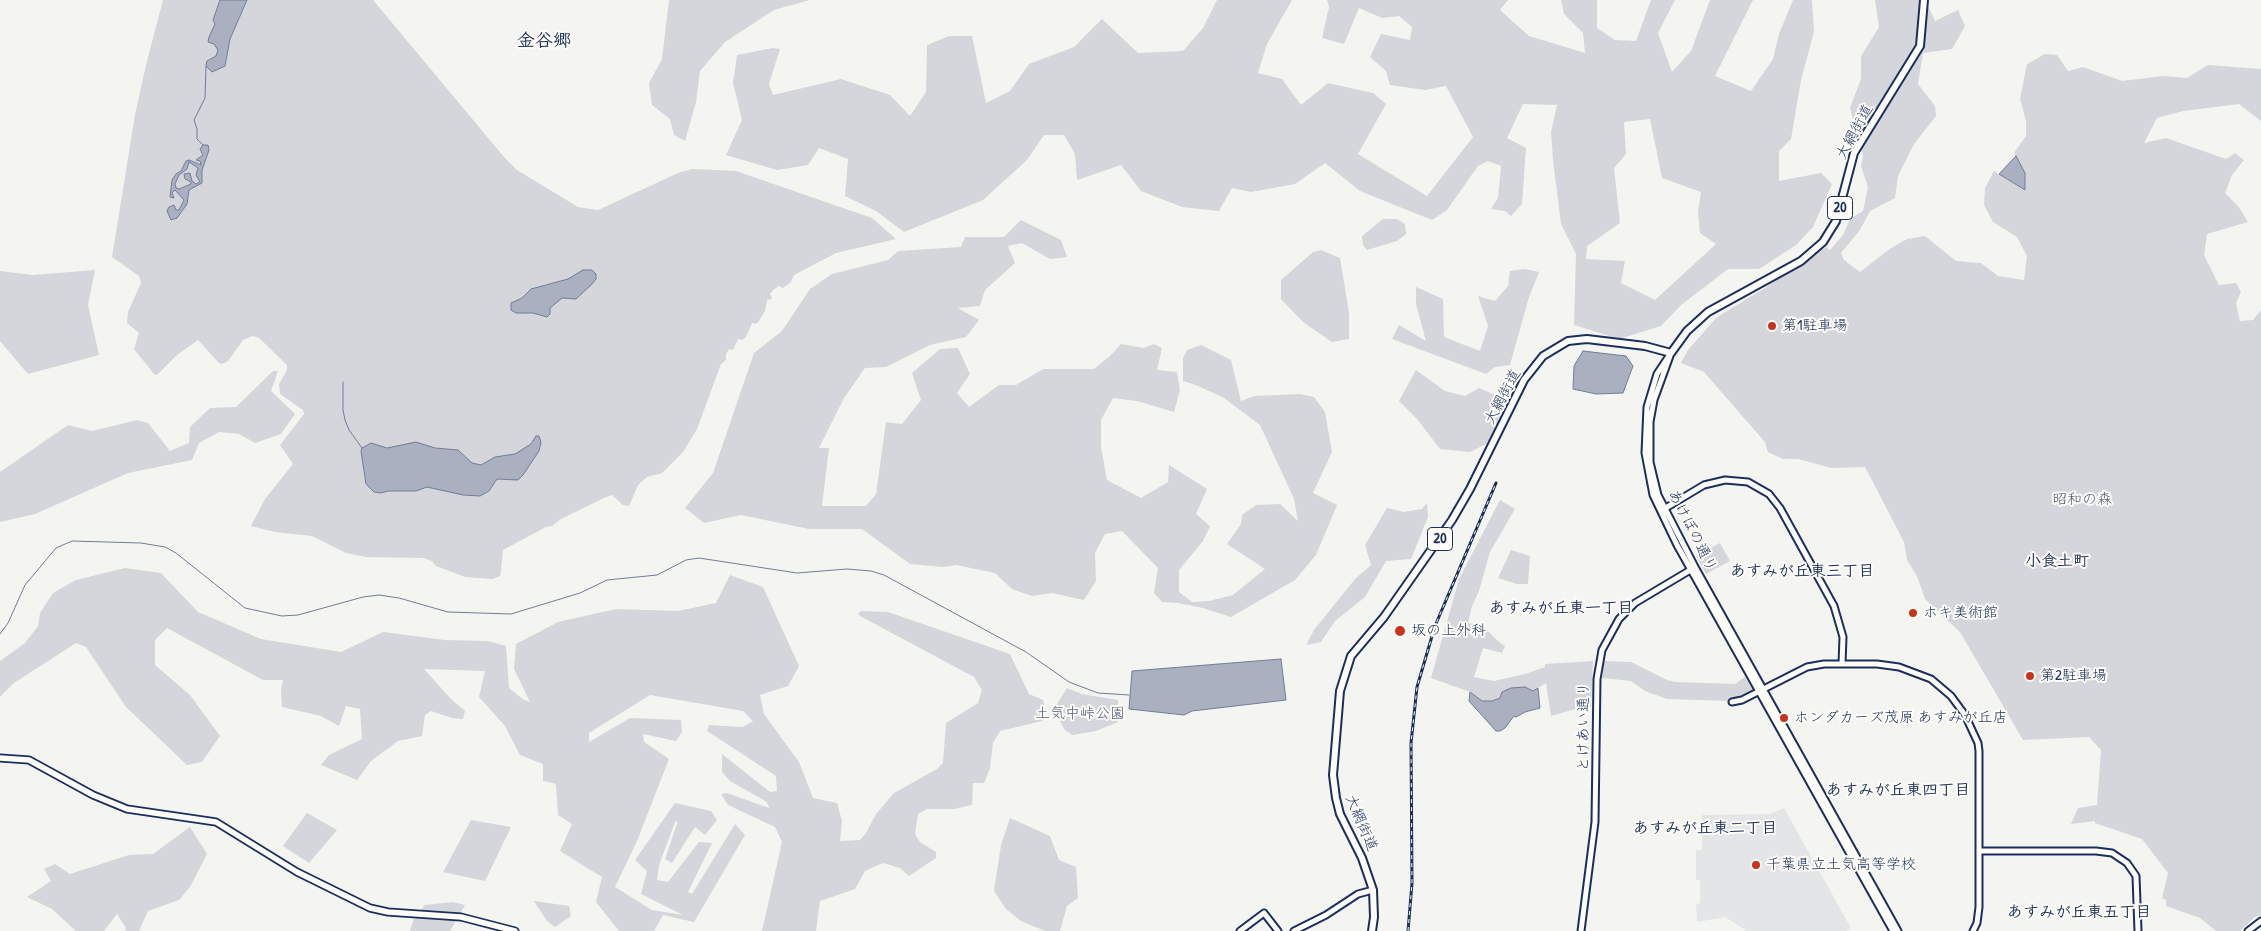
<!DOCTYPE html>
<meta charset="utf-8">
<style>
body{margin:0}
canvas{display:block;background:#f4f4f1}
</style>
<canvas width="2261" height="931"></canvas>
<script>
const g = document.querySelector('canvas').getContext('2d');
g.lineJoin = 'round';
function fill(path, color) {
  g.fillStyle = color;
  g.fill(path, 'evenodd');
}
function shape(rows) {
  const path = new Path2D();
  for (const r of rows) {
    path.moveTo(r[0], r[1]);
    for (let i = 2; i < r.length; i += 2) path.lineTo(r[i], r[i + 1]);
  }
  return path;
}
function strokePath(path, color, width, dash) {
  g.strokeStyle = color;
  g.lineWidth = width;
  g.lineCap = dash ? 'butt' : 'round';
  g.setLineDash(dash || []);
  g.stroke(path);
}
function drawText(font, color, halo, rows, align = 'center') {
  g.font = font + ' "Patrick Hand","Klee One",sans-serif';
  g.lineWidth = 4;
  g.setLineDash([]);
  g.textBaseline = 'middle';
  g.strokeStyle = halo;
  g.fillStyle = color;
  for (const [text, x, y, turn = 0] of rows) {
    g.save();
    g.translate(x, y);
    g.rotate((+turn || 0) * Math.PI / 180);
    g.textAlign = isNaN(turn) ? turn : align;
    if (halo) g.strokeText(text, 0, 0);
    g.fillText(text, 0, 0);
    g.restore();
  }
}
fill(shape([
 [1784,808,1851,928,1845,931,1747,931,1725,917,1697,922,1696,904,1700,903,1700,880,1696,880,1696,850,1702,850,1702,815,1770,814]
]), '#e4e5e6');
fill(shape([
 [163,0,373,0,504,157,517,170,578,207,598,210,678,173,692,169,736,171,872,218,896,239,836,253,794,275,791,282,783,288,779,286,773,290,770,294,772,299,767,300,765,311,759,321,756,324,752,323,746,337,742,340,738,339,733,350,729,349,726,354,726,360,721,364,697,429,683,452,662,473,647,477,638,485,629,506,623,505,612,495,604,498,561,519,552,526,546,527,503,550,501,571,500,576,493,579,465,577,436,566,432,561,424,558,366,557,346,553,312,536,275,532,251,526,265,499,293,464,280,445,304,414,303,410,280,394,279,384,287,370,287,365,259,338,253,336,243,340,228,361,222,364,219,363,198,340,177,355,157,375,154,374,134,349,139,333,127,323,128,312,141,283,139,276,112,257,135,115,146,65],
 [669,0,810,0,774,10,725,42,700,71,696,102,685,141,674,135,670,119,652,105,649,83,662,59],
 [1217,0,1292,0,1267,44,1258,73,1282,79,1301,105,1328,83,1373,93,1386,104,1358,154,1427,196,1473,137,1446,86,1425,90,1390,85,1386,71,1370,57,1381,34,1410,40,1412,27,1399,16,1382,18,1359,8,1344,44,1322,38,1329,7,1327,0,1508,0,1500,10,1529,36,1585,53,1583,33,1564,14,1561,0,1597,0,1597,28,1615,40,1636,41,1651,0,1675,0,1658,33,1672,72,1691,51,1710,0,1753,0,1715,76,1751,91,1773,59,1779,34,1793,0,1812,0,1814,32,1801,80,1791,139,1779,151,1779,181,1821,173,1832,184,1813,227,1796,245,1759,269,1728,269,1681,305,1661,326,1619,339,1574,325,1576,254,1561,224,1553,160,1551,132,1557,105,1523,104,1507,138,1526,148,1522,204,1511,216,1505,211,1491,209,1498,198,1501,166,1488,161,1478,166,1447,210,1432,220,1360,191,1325,163,1295,184,1251,192,1232,188,1219,211,1182,207,1141,191,1121,165,1077,180,1075,154,1064,135,1044,135,1027,160,983,200,904,232,876,211,845,196,848,159,819,148,808,165,777,170,726,155,742,120,733,83,737,55,773,48,780,49,769,84,773,95,841,79,890,95,910,116,926,92,927,45,949,36,972,36,986,103,1010,91,1029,64,1074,47,1102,19,1138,53,1183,51,1203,28],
 [1650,119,1662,178,1701,192,1698,212,1700,233,1716,244,1655,300,1621,283,1625,261,1586,259,1587,246,1620,223,1614,168,1626,154,1624,122],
 [1875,0,1925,0,1935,21,1958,10,1965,26,1952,49,1923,53,1918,84,1935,106,1936,116,1914,144,1898,176,1895,198,1870,211,1860,230,1841,253,1844,260,1860,272,1891,248,1907,239,1925,236,1956,261,1981,263,1998,276,2024,280,2027,256,2017,237,1993,222,1984,205,1985,188,1994,171,2024,190,2025,173,2014,153,2026,136,2026,121,2020,99,2027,64,2045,54,2057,55,2068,71,2083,67,2122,81,2163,76,2187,78,2208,65,2261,69,2261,121,2239,104,2183,111,2157,118,2144,143,2166,138,2226,159,2235,153,2244,160,2232,175,2225,193,2238,206,2248,222,2207,234,2204,255,2219,285,2236,283,2241,292,2236,303,2240,321,2253,320,2261,310,2261,915,2255,917,2240,931,2216,931,2200,918,2166,906,2166,900,2162,898,2168,873,2142,839,2095,823,2095,821,2071,824,2078,808,2097,805,2101,750,2089,737,2023,740,1960,632,1925,599,1917,576,1907,560,1904,542,1865,467,1831,468,1798,459,1783,459,1768,452,1765,442,1704,372,1681,363,1688,350,1717,317,1765,288,1826,247,1830,250,1843,235,1850,219,1863,211,1868,187,1861,166,1863,156,1850,108,1861,79,1861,56,1879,27],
 [1383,219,1397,219,1405,224,1406,234,1397,241,1367,250,1363,245,1362,236],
 [1021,220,1061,240,1067,257,1050,259,1022,243,1008,246,1015,263,985,290,980,306,958,308,979,320,966,337,930,345,886,367,865,368,844,398,819,448,829,448,822,506,866,506,876,494,886,422,902,424,921,400,912,373,940,349,958,348,970,374,957,393,969,407,999,385,1016,385,1043,369,1094,369,1110,356,1121,344,1144,348,1154,344,1162,348,1157,370,1177,372,1180,390,1174,412,1137,401,1113,398,1101,420,1101,447,1107,480,1141,498,1168,482,1169,465,1207,489,1196,514,1210,526,1203,541,1179,570,1179,592,1192,602,1209,601,1233,595,1265,569,1227,544,1241,524,1242,515,1256,505,1280,504,1298,521,1294,499,1260,425,1224,398,1196,385,1183,381,1183,358,1187,350,1201,345,1231,360,1241,401,1254,396,1300,394,1314,397,1325,412,1332,452,1313,493,1337,505,1316,555,1295,580,1231,617,1203,608,1178,603,1162,602,1154,593,1158,568,1122,531,1105,534,1095,553,1096,581,1084,600,1052,593,1032,596,1012,589,995,573,956,565,943,567,910,564,862,529,809,529,741,515,704,523,685,508,713,473,754,353,782,331,810,289,832,274,888,260,898,251,961,247,965,237,1004,237],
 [1321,250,1340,258,1349,313,1349,339,1332,342,1303,322,1281,299,1281,280,1313,252],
 [1525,269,1539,272,1529,297,1510,365,1495,367,1486,374,1392,339,1399,325,1426,341,1416,304,1416,287,1443,299,1444,337,1480,351,1488,326,1478,296,1495,301,1508,286,1510,271],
 [95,270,88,305,99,355,28,374,0,341,0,271,33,275],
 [1416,370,1445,391,1465,396,1479,388,1507,400,1488,443,1470,452,1440,449,1417,419,1399,401],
 [273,371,278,371,271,391,295,414,281,434,255,443,239,434,219,432,199,443,192,460,128,473,35,514,0,522,0,472,68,425,92,431,137,420,148,423,170,451,189,443,190,427,210,408,236,407],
 [1500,500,1515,509,1490,552,1479,591,1472,606,1468,623,1484,627,1499,642,1505,646,1502,653,1483,648,1474,677,1494,681,1525,674,1545,667,1545,664,1593,661,1591,707,1586,706,1551,716,1546,683,1533,691,1492,701,1482,701,1470,692,1431,678,1459,579],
 [1427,503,1428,517,1411,559,1386,561,1365,597,1335,621,1321,642,1306,645,1314,630,1355,579,1371,565,1365,545,1387,508,1404,512,1422,509],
 [1720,543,1730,561,1706,574,1696,556],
 [1511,550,1530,556,1528,584,1517,584,1498,578],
 [125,568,161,573,198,612,261,639,341,652,383,632,445,640,488,641,506,646,509,688,524,700,530,702,514,669,516,644,558,622,616,609,678,611,716,603,730,575,763,587,799,666,788,686,760,695,764,714,799,762,813,798,837,803,842,821,840,841,860,840,866,833,876,814,894,793,937,769,943,763,946,723,978,703,982,690,974,677,860,616,858,613,862,611,888,612,1010,654,1029,694,1043,700,1046,710,1042,721,1000,731,993,743,990,768,984,783,973,783,972,805,955,809,927,809,918,814,915,834,920,842,936,852,936,858,909,876,900,868,883,863,865,871,855,889,820,901,816,931,762,931,782,842,775,827,728,805,721,794,727,793,769,808,767,802,730,781,722,772,722,754,770,792,777,791,776,776,707,731,709,725,743,727,753,721,743,711,650,695,589,733,589,742,630,718,681,720,682,732,676,741,643,734,644,742,669,759,637,841,615,887,652,910,683,915,641,894,647,871,635,860,675,803,711,811,717,820,705,835,695,827,672,863,665,859,678,821,675,822,659,865,657,880,668,882,699,842,712,843,688,892,692,894,735,824,745,835,694,922,663,915,654,931,619,931,596,902,602,877,560,851,572,824,558,815,556,784,543,781,543,764,520,755,505,726,479,697,485,671,424,669,451,699,465,711,463,719,452,718,431,711,425,715,422,736,398,741,371,761,357,780,321,765,329,755,362,739,360,709,346,706,339,726,321,716,282,707,281,690,283,680,263,680,167,628,155,640,155,665,190,695,220,736,202,762,187,765,126,707,86,647,76,643,14,683,0,697,0,661,25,643,38,626,40,613,53,593,76,580],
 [1604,661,1631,662,1667,680,1676,682,1735,684,1745,677,1754,692,1744,698,1731,701,1667,699,1645,691,1631,681,1602,678],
 [1067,688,1082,694,1118,700,1118,722,1096,731,1072,735,1064,729,1054,709],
 [307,813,337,830,309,863,283,846],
 [1010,818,1050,836,1059,860,1076,867,1078,898,1067,906,1060,931,1045,931,1021,921,1006,909,994,891,1001,845],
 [471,820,511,827,485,881,443,872],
 [190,827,207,854,190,887,179,900,148,911,139,931,125,931,126,928,117,914,104,931,76,931,52,909,27,897,51,881,44,869,55,864,70,874,129,855,153,854],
 [534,901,569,906,571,916,555,927,547,921],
 [453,902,465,905,450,931,410,931,414,918,425,905]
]), '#d4d6db');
const water = shape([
 [220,0,247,0,230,39,225,66,212,72,206,66,207,61,216,56,218,50,214,44,208,42,209,37,215,24,213,20,220,0],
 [203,145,208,145,209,150,202,170,202,183,189,190,187,204,177,218,171,220,167,211,169,207,174,205,176,210,179,210,184,200,175,190,172,193,174,198,170,197,172,180,176,174,181,171,186,161,189,160,201,165,200,161,196,160,203,155,200,149,203,145],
 [189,162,198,168,196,175,200,182,196,184,192,181,190,173,184,174,185,179,191,182,191,184,179,189,176,188,175,184,179,175,187,169,189,162],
 [2016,156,2025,173,2025,190,1999,174,2016,156],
 [583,270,592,270,596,274,596,279,592,284,576,299,562,298,550,308,550,314,547,317,533,313,516,313,511,310,511,303,522,298,531,289,568,279,583,270],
 [1583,351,1626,356,1633,366,1623,393,1596,394,1573,389,1574,366,1583,351],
 [536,436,539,436,541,442,539,451,523,475,518,480,497,479,489,491,480,496,463,495,427,487,416,491,388,491,381,493,374,492,366,484,361,451,362,448,371,443,387,448,416,442,435,448,458,450,472,463,481,465,495,457,515,454,531,444,536,436],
 [1281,659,1286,700,1192,711,1184,715,1129,709,1132,671,1281,659],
 [1525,687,1533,691,1538,688,1540,708,1525,712,1516,717,1514,716,1505,728,1500,731,1496,731,1469,701,1470,692,1482,701,1492,701,1500,698,1502,692,1511,688,1525,687]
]);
fill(water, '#aab0bf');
strokePath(water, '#717c98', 1);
strokePath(shape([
 [203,145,197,139,197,129,194,120,205,98,206,66],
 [343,382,343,410,345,420,349,430,362,448],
 [0,634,8,623,25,585,56,548,72,541,141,543,165,547,176,553,245,608,282,616,298,615,363,597,379,595,399,598,448,612,511,614,580,593,607,580,657,575,686,560,699,558,797,573,847,569,871,571,884,575,1026,652,1069,682,1098,693,1129,695]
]), '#717c98', 1);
const tertiary = shape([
 [1671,353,1657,374,1647,407,1645,453,1653,495,1677,545,1893,931],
 [1670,356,1654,400,1650,422,1650,462,1658,495,1695,567,1898,931],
 [1664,509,1704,485,1725,480,1748,482,1769,494,1780,508,1834,606,1843,637,1842,664],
 [1732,702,1742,700,1807,667,1824,664,1877,664,1899,667,1931,679,1951,696,1965,715,1978,743,1979,751,1979,907,1977,923,1973,931],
 [1979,851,2096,851,2112,853,2127,863,2136,876,2138,931],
 [1240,931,1264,913,1278,931],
 [1294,931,1326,915,1358,894,1373,890],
 [1581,931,1595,822,1597,679,1602,650,1619,619,1635,603,1692,569],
 [2248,931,2261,921]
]);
const secondary = shape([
 [0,758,29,760,93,795,127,809,216,822,297,872,370,908,388,912,461,917,515,931]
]);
const primary = shape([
 [1372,931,1374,917,1373,890,1362,858,1340,814,1336,798,1333,775,1340,691,1351,656,1384,617,1452,520,1470,489,1524,380,1543,356,1568,341,1587,339,1645,346,1671,353,1687,331,1708,312,1801,261,1823,242,1836,221,1854,153,1920,46,1924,0]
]);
strokePath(tertiary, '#1b2f5e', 9);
strokePath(secondary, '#1b2f5e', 9);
strokePath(primary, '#1b2f5e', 10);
strokePath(tertiary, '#fdfcf7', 5);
strokePath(secondary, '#fdfcf7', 5.5);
strokePath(primary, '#fdfcf7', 6);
const rail = shape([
 [1408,931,1412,883,1411,743,1417,687,1435,626,1496,483]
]);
strokePath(rail, '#1b2f5e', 3);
strokePath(rail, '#fdfcf7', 1, [4]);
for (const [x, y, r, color] of [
 [1772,326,5,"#c8321e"],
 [1913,613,5,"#c8321e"],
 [1400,631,6,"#c8321e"],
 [2030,676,5,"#c8321e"],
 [1784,718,5,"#c8321e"],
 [1756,865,5,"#c8321e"]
]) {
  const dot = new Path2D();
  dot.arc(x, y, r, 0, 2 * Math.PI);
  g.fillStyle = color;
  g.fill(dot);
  strokePath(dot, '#fdfcf7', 2);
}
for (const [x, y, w] of [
 [1840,208,25],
 [1440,539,25]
]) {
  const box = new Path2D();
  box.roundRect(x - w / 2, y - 11.5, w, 23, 4);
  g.fillStyle = '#fdfcf7';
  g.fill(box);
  strokePath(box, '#1b2f5e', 1);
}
drawText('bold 14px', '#1b2f5e', null, [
 ["20",1840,208],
 ["20",1440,539]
]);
drawText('15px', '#1b2f5e', '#fdfcf7', [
 ["大網街道",1855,132,-61],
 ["大網街道",1503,397,-62],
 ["あけぼの通り",1692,531,63],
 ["とけあい通り",1584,727,-90],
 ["大網街道",1361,823,67]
]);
drawText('15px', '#1b2f5e', '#fdfcf7', [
 ["第1駐車場",1782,326],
 ["ホキ美術館",1923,613],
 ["坂の上外科",1411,631],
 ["第2駐車場",2040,676],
 ["ホンダカーズ茂原 あすみが丘店",1794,718],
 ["千葉県立土気高等学校",1766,865]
], 'left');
drawText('15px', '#49597d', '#fdfcf7', [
 ["昭和の森",2082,500],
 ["土気中峠公園",1080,714]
]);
drawText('bold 16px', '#1b2f5e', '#fdfcf7', [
 ["小食土町",2057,562],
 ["あすみが丘東三丁目",1802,572],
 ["あすみが丘東一丁目",1561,609],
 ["あすみが丘東四丁目",1898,791],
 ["あすみが丘東二丁目",1705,829],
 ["あすみが丘東五丁目",2079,913]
]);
drawText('bold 18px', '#1b2f5e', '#fdfcf7', [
 ["金谷郷",544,41]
]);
</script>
